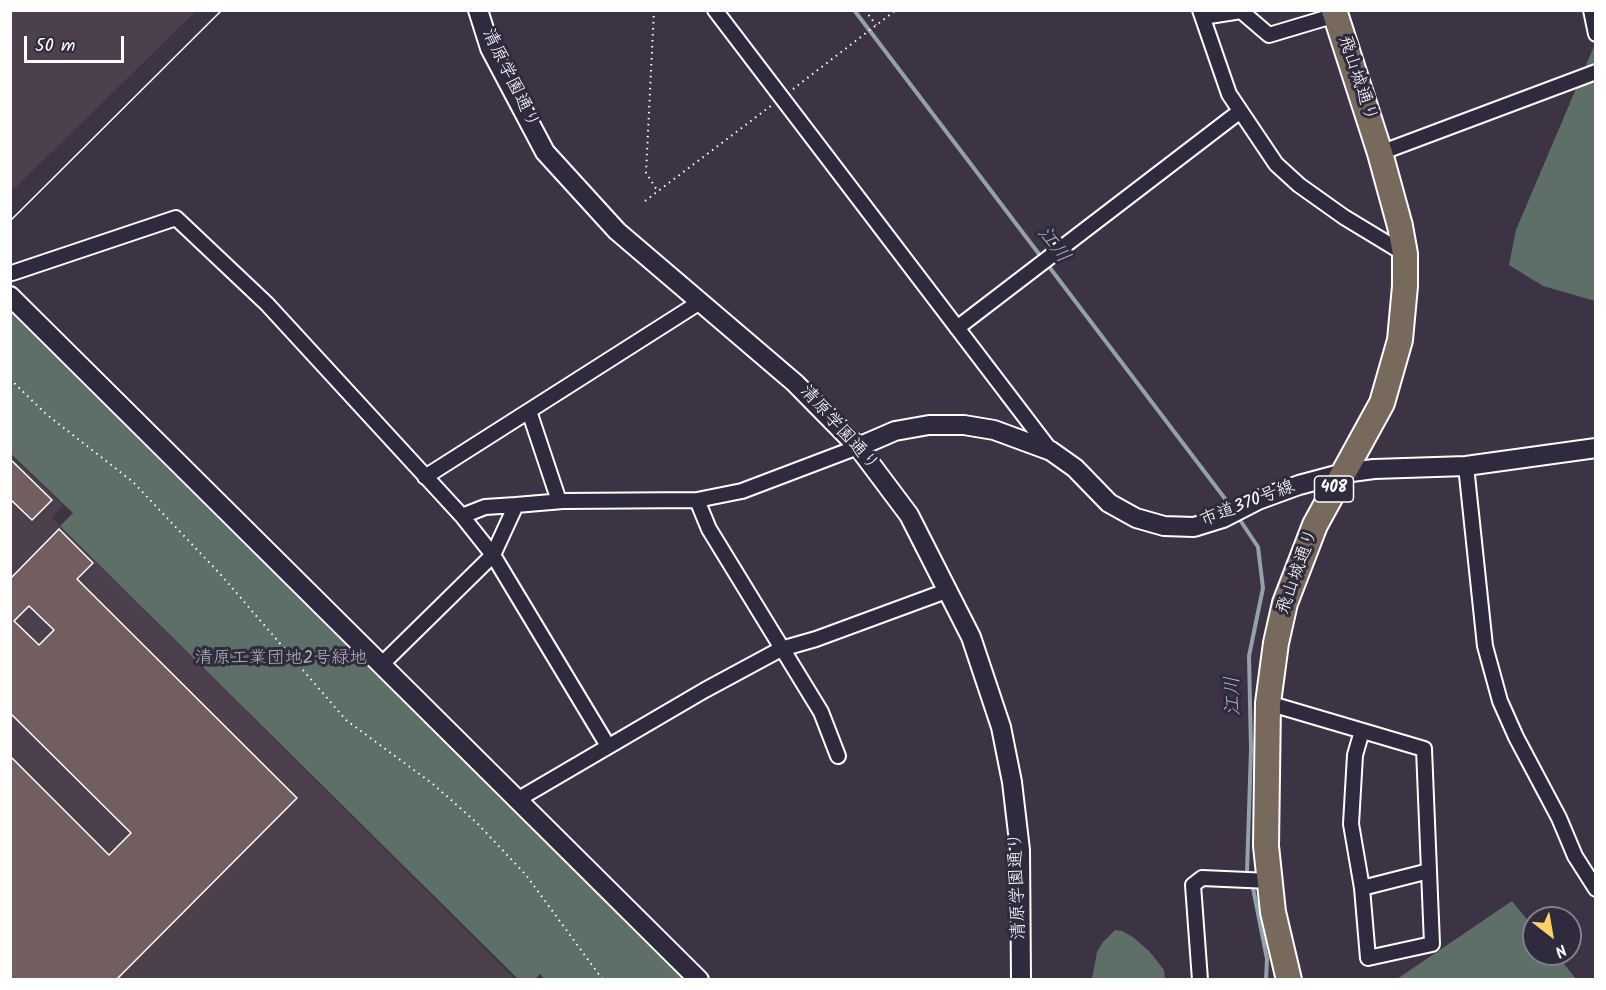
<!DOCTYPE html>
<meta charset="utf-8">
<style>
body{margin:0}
#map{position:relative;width:1606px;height:990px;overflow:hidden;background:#3c3444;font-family:Kalam,sans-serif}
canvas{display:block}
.frame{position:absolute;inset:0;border:12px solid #fff;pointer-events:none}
.north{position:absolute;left:1522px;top:906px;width:60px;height:60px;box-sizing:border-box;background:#2f2a3d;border:2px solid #827f8b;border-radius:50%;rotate:149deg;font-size:16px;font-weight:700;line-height:24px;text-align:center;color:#fff}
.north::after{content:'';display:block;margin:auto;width:21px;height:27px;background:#ffd166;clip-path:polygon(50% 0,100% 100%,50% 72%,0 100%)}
.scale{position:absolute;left:24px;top:36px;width:100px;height:27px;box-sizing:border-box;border:3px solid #fff;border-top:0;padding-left:8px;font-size:18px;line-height:21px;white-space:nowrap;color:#fff;-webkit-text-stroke:4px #2f2a3d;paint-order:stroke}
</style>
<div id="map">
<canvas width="1606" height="990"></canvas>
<div class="frame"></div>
<div class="north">N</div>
<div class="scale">50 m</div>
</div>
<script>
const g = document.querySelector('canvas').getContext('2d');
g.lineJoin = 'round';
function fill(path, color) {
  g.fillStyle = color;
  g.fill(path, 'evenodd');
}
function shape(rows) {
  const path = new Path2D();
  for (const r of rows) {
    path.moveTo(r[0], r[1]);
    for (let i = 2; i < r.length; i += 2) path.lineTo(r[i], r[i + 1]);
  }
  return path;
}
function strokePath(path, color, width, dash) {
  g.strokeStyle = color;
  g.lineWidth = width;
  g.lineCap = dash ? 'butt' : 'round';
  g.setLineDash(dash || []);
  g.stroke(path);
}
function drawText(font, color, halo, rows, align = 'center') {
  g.font = font + ' Kalam,"Klee One",sans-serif';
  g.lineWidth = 6;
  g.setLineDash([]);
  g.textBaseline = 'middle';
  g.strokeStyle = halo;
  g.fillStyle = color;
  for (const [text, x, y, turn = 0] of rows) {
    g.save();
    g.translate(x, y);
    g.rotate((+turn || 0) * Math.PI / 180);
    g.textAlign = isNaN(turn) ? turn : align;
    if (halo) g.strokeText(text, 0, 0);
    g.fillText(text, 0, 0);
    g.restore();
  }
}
fill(shape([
 [11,10,196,10,196,11,11,192],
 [10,455,63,505,52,518,515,979,11,979]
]), '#4c404c');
fill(shape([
 [1595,44,1595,301,1543,286,1509,265,1516,230],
 [10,307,688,979,545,980,540,974,535,979,518,979,60,526,73,513,11,454],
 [1512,901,1534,928,1534,954,1556,954,1576,979,1397,979],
 [1115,930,1122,931,1133,937,1150,952,1164,970,1165,979,1092,979,1097,952,1103,942]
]), '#5d6f67');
strokePath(shape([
 [854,10,1042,258],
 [1047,264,1226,500],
 [1240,520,1258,547,1263,588,1249,656,1251,749,1247,872,1251,876],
 [1252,883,1267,959,1266,980]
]), '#92a1aa', 4);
const building = shape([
 [10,459,52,500,32,520,10,499,10,459],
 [59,529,93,563,77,579,297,798,116,980,10,980,10,756,109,855,131,833,10,713,10,579,59,529],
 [29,606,54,630,39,645,14,621,29,606]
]);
fill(building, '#725d5f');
strokePath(building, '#fff', 1.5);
const minor = shape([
 [715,10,1051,451],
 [1200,10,1229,94,1276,164,1299,185,1344,217,1405,254],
 [1591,10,1596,34],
 [1203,17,1241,11,1269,35,1336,15],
 [1380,153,1596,72],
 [12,273,176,218,267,304,462,516,493,555,608,746],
 [957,328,1239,112],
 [529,411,559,501],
 [1466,466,1485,646,1500,701,1516,737,1559,818,1575,856,1596,889],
 [425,477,700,302],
 [697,500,709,529,821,712,838,756],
 [462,516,485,507,516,505],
 [382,664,493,555,516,505,563,501,697,500,742,491,858,447],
 [1268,703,1424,749,1432,944,1368,958,1362,888,1351,824,1355,755,1362,731],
 [517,800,705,690,781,649,816,639,949,590],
 [1362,888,1429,871],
 [1200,980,1193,885,1202,878,1270,881]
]);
const tertiary = shape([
 [478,10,490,48,545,152,617,231,795,383,858,447,909,515,971,637,1001,727,1012,782,1020,850,1021,980],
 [10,296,699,980],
 [858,447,895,431,929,425,964,425,994,430,1051,451,1075,468,1109,503,1136,518,1164,526,1194,527,1223,518,1258,500,1299,485,1344,473,1374,469,1466,466,1596,448]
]);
const trunk = shape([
 [1289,980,1273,912,1266,846,1268,703,1276,643,1285,603,1315,525,1382,403,1400,340,1405,286,1405,254,1400,226,1380,153,1334,10]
]);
strokePath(minor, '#fff', 18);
strokePath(tertiary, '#fff', 22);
strokePath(trunk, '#fff', 28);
strokePath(shape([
 [654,10,646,173,657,190],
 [865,10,876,25],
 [793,89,896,10],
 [645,201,772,105],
 [10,379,46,414,133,482,221,575,346,720,433,784,477,823,526,875,603,980]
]), '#fff', 2, [1.5, 4.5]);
strokePath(minor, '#2f2a3d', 14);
strokePath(tertiary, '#2f2a3d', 18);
strokePath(trunk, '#77695c', 24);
strokePath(shape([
 [10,221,222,10]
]), '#fff', 1.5);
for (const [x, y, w] of [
 [1334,489,39]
]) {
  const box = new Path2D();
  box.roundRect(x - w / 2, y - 13, w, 26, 4.5);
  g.fillStyle = '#2f2a3d';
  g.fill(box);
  strokePath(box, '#fff', 1.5);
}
drawText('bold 16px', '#fff', null, [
 ["408",1334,489]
]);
drawText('18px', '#fff', '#2f2a3d', [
 ["清原学園通り",509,79,64],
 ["飛山城通り",1356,79,72],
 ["清原学園通り",838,429,48],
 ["市道370号線",1248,505,-21],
 ["飛山城通り",1299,572,-70],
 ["清原学園通り",1019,886,-92]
]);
drawText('18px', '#aeb7b3', '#2f2a3d', [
 ["清原工業団地2号緑地",281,660]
]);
drawText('italic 20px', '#adb8bf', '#2f2a3d', [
 ["江川",1052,246,53],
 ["江川",1235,696,-91]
]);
</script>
